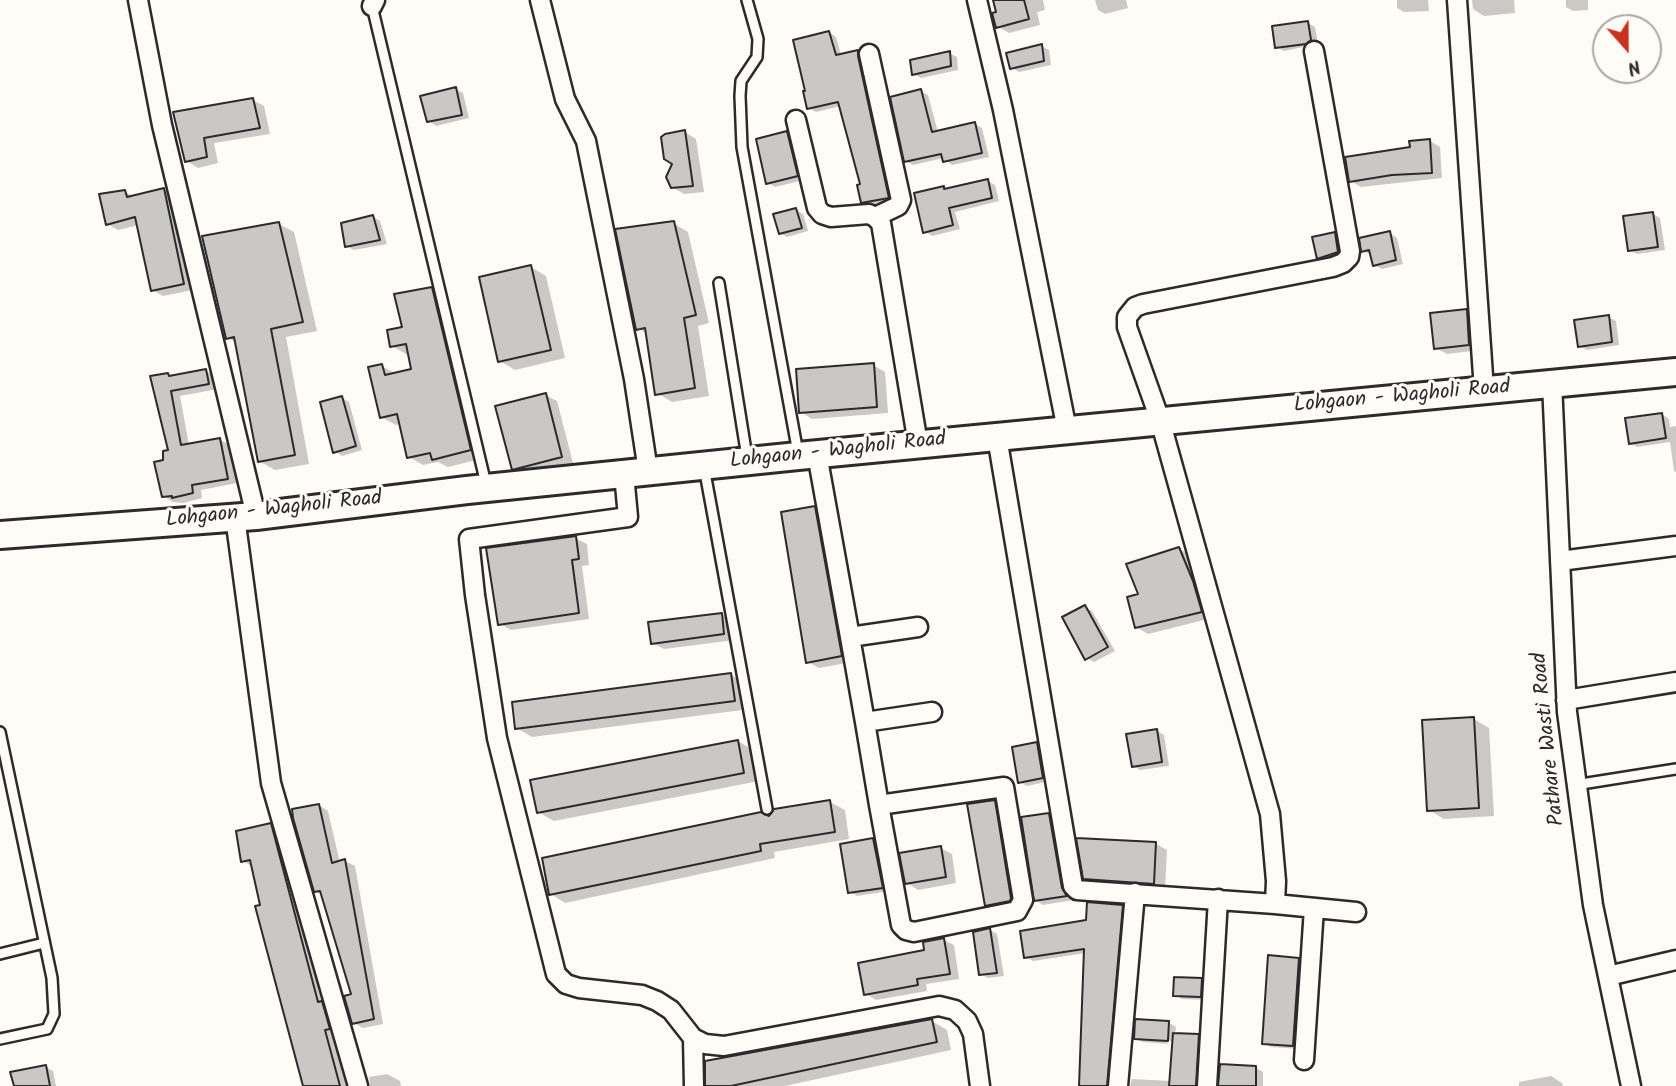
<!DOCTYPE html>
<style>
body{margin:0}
#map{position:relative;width:1676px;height:1086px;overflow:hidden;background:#fdfcf7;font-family:Kalam,sans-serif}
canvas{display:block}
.north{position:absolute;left:1592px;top:14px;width:70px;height:70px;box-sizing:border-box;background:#fdfcf7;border:2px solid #a9a8a5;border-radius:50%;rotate:159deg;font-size:19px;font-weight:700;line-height:28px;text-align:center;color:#2b2b2b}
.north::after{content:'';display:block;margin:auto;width:24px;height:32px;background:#c8321e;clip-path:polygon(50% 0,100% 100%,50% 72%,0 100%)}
</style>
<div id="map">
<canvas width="1676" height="1086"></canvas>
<div class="north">N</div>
</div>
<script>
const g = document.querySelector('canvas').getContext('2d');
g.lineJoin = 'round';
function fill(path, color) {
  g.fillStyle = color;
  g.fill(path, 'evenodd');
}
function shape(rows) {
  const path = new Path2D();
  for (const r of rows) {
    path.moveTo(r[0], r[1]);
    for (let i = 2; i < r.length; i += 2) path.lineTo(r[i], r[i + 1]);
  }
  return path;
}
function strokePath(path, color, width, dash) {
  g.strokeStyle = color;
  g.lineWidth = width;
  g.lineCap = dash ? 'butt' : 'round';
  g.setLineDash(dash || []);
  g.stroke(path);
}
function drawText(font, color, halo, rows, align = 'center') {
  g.font = font + ' Kalam,sans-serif';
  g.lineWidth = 6;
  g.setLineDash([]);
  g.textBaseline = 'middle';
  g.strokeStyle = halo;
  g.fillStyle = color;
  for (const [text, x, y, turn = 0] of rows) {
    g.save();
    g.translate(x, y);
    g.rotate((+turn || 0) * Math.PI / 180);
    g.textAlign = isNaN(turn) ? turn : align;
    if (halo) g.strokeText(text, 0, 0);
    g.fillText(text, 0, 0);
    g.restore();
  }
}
fill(shape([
 [995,0,1043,0,1045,10,1037,12,1040,25,1009,33,997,26,998,13],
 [1095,0,1126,0,1128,8,1105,14,1098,10],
 [1397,0,1428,0,1429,11,1404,12,1397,8],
 [1472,0,1514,0,1515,13,1484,16,1473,9],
 [1566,0,1588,0,1588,10,1573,11,1566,7],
 [1308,23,1315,27,1318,44,1284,51,1277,47],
 [829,32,836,37,841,55,858,52,865,56,895,201,870,206,863,202,862,185,841,106,816,112,809,108],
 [1041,46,1049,50,1051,65,1019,72,1012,68],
 [949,53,957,57,958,70,921,78,914,74],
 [456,89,463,93,469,118,436,126,429,121],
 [920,91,928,95,938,132,975,124,982,128,989,157,952,165,944,158,913,165,906,161],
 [253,100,264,106,270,134,214,143,218,163,198,168,187,161,175,114],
 [685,132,696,139,704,192,684,194,672,187],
 [787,133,794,137,804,180,775,187,768,183],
 [1430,141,1440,147,1442,178,1361,187,1351,181],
 [988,181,995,185,999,201,955,212,960,229,932,236,925,231,943,188,948,190],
 [164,190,174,196,193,290,163,296,152,290,139,225,118,230,107,224,125,192,134,197],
 [796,210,803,214,808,231,787,237,780,233],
 [1653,214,1660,218,1665,250,1637,254,1629,250],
 [373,217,380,221,387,244,354,250,346,246],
 [673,223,688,232,709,323,698,326,709,396,672,402,657,393,648,334,637,328],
 [279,224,294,232,317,331,286,337,309,464,275,470,259,461,237,343,227,337],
 [1390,233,1397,238,1403,264,1382,269,1374,265,1372,255,1363,251],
 [1335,234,1342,238,1345,255,1326,262,1318,257],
 [531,267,546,276,565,358,515,370,500,361],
 [431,289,446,297,484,458,448,467,438,462,423,465,409,457,401,424,396,425,381,417,382,366,396,374,413,370,410,353,406,354,392,346],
 [1467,311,1478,317,1480,350,1447,354,1436,348],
 [1608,317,1616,321,1619,345,1587,350,1579,346],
 [873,365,885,372,888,413,812,419,801,412],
 [206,371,215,376,218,389,180,396,189,445,220,440,230,445,237,483,201,490,202,498,183,503,173,502,163,496,165,462,170,451,168,375,172,377],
 [545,395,557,401,573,463,525,475,514,468],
 [342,398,349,402,362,450,342,456,335,451],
 [1662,414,1669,419,1670,427,1676,426,1676,472,1674,471,1670,442,1637,447,1630,443],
 [814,508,825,514,852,662,819,668,808,662],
 [575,538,587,544,589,565,582,566,589,619,511,630,500,624],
 [1179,549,1191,555,1212,618,1148,634,1136,627,1141,595],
 [1085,607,1092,611,1115,651,1094,662,1087,658],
 [721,614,733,621,735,640,664,649,652,643],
 [731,675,746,683,750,709,532,737,517,728],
 [1474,719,1489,728,1494,816,1444,819,1429,810],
 [1157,731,1164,735,1169,766,1140,770,1133,766],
 [738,741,753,750,759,781,554,821,538,812],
 [1037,744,1044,748,1050,781,1027,786,1020,782],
 [830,802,845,810,849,839,774,852,775,858,565,903,551,894,769,818],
 [994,802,1002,806,1018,903,994,909,987,905],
 [319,805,328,811,340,863,345,861,355,866,383,1024,363,1028,354,1023,353,995,323,896,316,891],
 [1049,814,1056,819,1069,893,1073,900,1043,905,1035,900],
 [270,825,283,832,351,1086,304,1086,253,867,243,861],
 [873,840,880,844,889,891,857,896,850,892],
 [1156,844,1167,850,1165,890,1097,885,1085,878],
 [941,848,952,854,956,883,918,890,907,883],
 [1122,906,1129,911,1114,1086,1080,1086,1086,953,1033,961,1026,957,1088,922],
 [990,930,997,934,1004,976,988,978,981,974],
 [944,940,954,945,959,979,926,984,927,991,876,1000,866,994],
 [1299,960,1306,964,1300,1049,1271,1047,1264,1043],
 [1201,980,1209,984,1208,1000,1182,999,1175,995],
 [932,1021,947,1030,951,1050,785,1086,706,1086],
 [1168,1022,1176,1027,1175,1035,1198,1036,1205,1040,1203,1086,1130,1086,1132,1079,1171,1081,1174,1043,1162,1036,1160,1039,1169,1044,1143,1042,1135,1038],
 [46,1067,53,1071,56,1086,16,1086],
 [1256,1068,1263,1072,1263,1086,1219,1086],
 [387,1074,400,1081,401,1086,370,1086,369,1077],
 [1551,1076,1562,1083,1563,1086,1519,1086,1519,1082]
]), '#0003');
const building = shape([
 [993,0,1024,0,1029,19,996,28,992,13,996,12,993,0],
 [1308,21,1311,40,1306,44,1275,48,1272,26,1308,21],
 [829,31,836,55,858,50,858,56,889,198,861,203,857,185,860,184,838,102,807,109,803,91,805,91,793,40,829,31],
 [1042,44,1044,61,1010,69,1006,53,1042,44],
 [950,51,951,66,912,75,910,60,950,51],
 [456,87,462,115,427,122,420,96,456,87],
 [921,89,932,132,975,122,982,153,943,162,941,154,904,162,890,97,921,89],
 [253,98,260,128,204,138,207,157,185,162,173,112,253,98],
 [685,130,693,186,671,188,666,177,672,164,664,159,661,137,665,134,685,130],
 [787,131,798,176,766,184,756,139,787,131],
 [1430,139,1432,173,1392,175,1349,182,1345,157,1410,147,1409,141,1430,139],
 [988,179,992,198,949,208,953,225,923,233,914,193,944,186,944,189,988,179],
 [164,188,184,284,151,291,135,217,106,225,99,194,125,190,127,197,164,188],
 [796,208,802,228,779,234,773,214,796,208],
 [1653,212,1658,247,1628,251,1623,216,1653,212],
 [373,215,380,240,345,247,341,223,373,215],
 [674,221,696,315,684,318,695,388,655,395,645,328,636,330,615,229,674,221],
 [279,222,303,322,271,329,295,455,258,462,234,337,226,339,202,236,279,222],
 [1390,231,1396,260,1373,266,1369,250,1361,252,1359,238,1390,231],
 [1335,232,1338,252,1317,259,1312,237,1335,232],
 [531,265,551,350,498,362,479,277,531,265],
 [432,287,471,450,432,460,430,453,407,458,397,414,380,418,368,367,382,364,385,375,411,369,406,344,390,347,387,330,402,327,394,294,432,287],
 [1467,309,1469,345,1434,349,1430,313,1467,309],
 [1609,315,1612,342,1578,347,1574,320,1609,315],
 [874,363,877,407,799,413,796,369,874,363],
 [206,369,209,384,171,391,181,445,220,438,228,479,192,485,193,493,172,498,172,496,162,497,154,462,163,460,163,451,168,450,150,376,168,373,169,376,206,369],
 [546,393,562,457,512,470,495,406,546,393],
 [342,396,356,446,333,453,320,402,342,396],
 [1662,413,1666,438,1629,444,1625,418,1662,413],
 [815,506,842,656,806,663,781,512,815,506],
 [576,536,579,559,572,560,579,613,498,625,486,548,576,536],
 [1179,547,1193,581,1202,612,1135,628,1127,597,1138,594,1126,564,1179,547],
 [1085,605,1108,647,1085,660,1062,617,1085,605],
 [722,613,724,634,651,644,648,622,722,613],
 [731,673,735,701,515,729,512,702,731,673],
 [1474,717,1479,808,1427,811,1422,720,1474,717],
 [1157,729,1162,762,1132,767,1126,734,1157,729],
 [738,740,744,773,537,813,530,780,738,740],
 [1037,742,1043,778,1018,783,1012,747,1037,742],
 [830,800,835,832,760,844,761,851,549,895,542,858,761,812,769,816,774,809,830,800],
 [995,800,1011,898,1010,901,985,906,967,804,995,800],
 [319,804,332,863,345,859,374,1019,352,1024,344,996,351,994,320,891,314,892,293,818,292,809,319,804],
 [1049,813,1062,888,1067,896,1034,901,1021,817,1049,813],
 [271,823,318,1002,322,1001,330,1029,325,1030,340,1086,303,1086,255,906,260,905,250,860,241,862,236,831,271,823],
 [873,838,883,888,848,893,840,844,873,838],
 [1076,838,1156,842,1154,884,1083,879,1076,838],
 [941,846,946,877,905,884,899,853,941,846],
 [1087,902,1123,905,1107,1086,1079,1086,1084,949,1024,958,1020,931,1086,920,1087,902],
 [990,928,997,973,979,975,973,932,990,928],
 [944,938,950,974,917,979,918,985,864,995,858,963,924,950,923,942,944,938],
 [1268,955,1299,958,1293,1046,1262,1044,1268,955],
 [1174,977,1202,978,1201,997,1173,996,1174,977],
 [932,1019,937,1042,731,1086,705,1086,705,1061,932,1019],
 [1135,1019,1169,1021,1168,1041,1134,1039,1135,1019],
 [1173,1033,1199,1034,1196,1086,1169,1086,1173,1033],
 [1220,1064,1256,1066,1256,1086,1218,1086,1220,1064],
 [46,1065,50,1086,14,1086,10,1072,46,1065]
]);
fill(building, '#c9c8c4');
strokePath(building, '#2b2b2b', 2);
const lane = shape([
 [747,0,758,39,757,57,741,81,740,96,742,147,798,453],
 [372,6,486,484],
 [719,283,747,457],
 [704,467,767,809],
 [0,732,52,978,54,1014,47,1029,0,1039],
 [1575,785,1676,769],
 [0,954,44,943]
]);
const street = shape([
 [138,0,162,125,256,516],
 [540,0,565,99,586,141,634,379,648,471],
 [977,0,1003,110,1067,430],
 [1457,0,1484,390],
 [372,6,375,0],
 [869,54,901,200,898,206,875,217],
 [796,120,817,208,822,214,831,217,869,214,875,217,881,223,918,444],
 [1552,383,1567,712,1593,905,1631,1086],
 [997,437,1073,886,1077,890,1090,891,1275,904,1276,881,1270,814,1160,420,1127,327,1127,317,1135,307,1143,304,1333,267,1343,263,1349,257,1350,251,1314,51],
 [817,454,850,637,865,722,879,805,901,925,906,930,914,932,1017,911,1023,900,1004,787,879,805],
 [624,474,628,517,469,539,475,595,497,738,556,974,566,984,579,988,642,995,657,1001,671,1010,693,1038,705,1044,724,1046,939,1006,955,1010,967,1021,973,1034,980,1086],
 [235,517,271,783,358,1086],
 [1560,561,1676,546],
 [850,637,918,627],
 [1566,700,1676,682],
 [865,722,932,712],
 [1275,904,1356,912],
 [1608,976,1676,960],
 [693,1038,694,1086],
 [1304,1060,1314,908],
 [1118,1086,1135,893],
 [1207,1086,1218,899]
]);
const primary = shape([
 [0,535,256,516,467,490,798,456,1676,372]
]);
strokePath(lane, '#2b2b2b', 14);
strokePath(street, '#2b2b2b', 23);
strokePath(primary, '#2b2b2b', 32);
strokePath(lane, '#fdfcf7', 9);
strokePath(street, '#fdfcf7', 18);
strokePath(primary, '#fdfcf7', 26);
drawText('21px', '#2b2b2b', '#fdfcf7', [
 ["Lohgaon - Wagholi Road",1402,398,-5],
 ["Lohgaon - Wagholi Road",838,452,-6],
 ["Lohgaon - Wagholi Road",274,511,-6],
 ["Pathare Wasti Road",1550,739,-96]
]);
</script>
